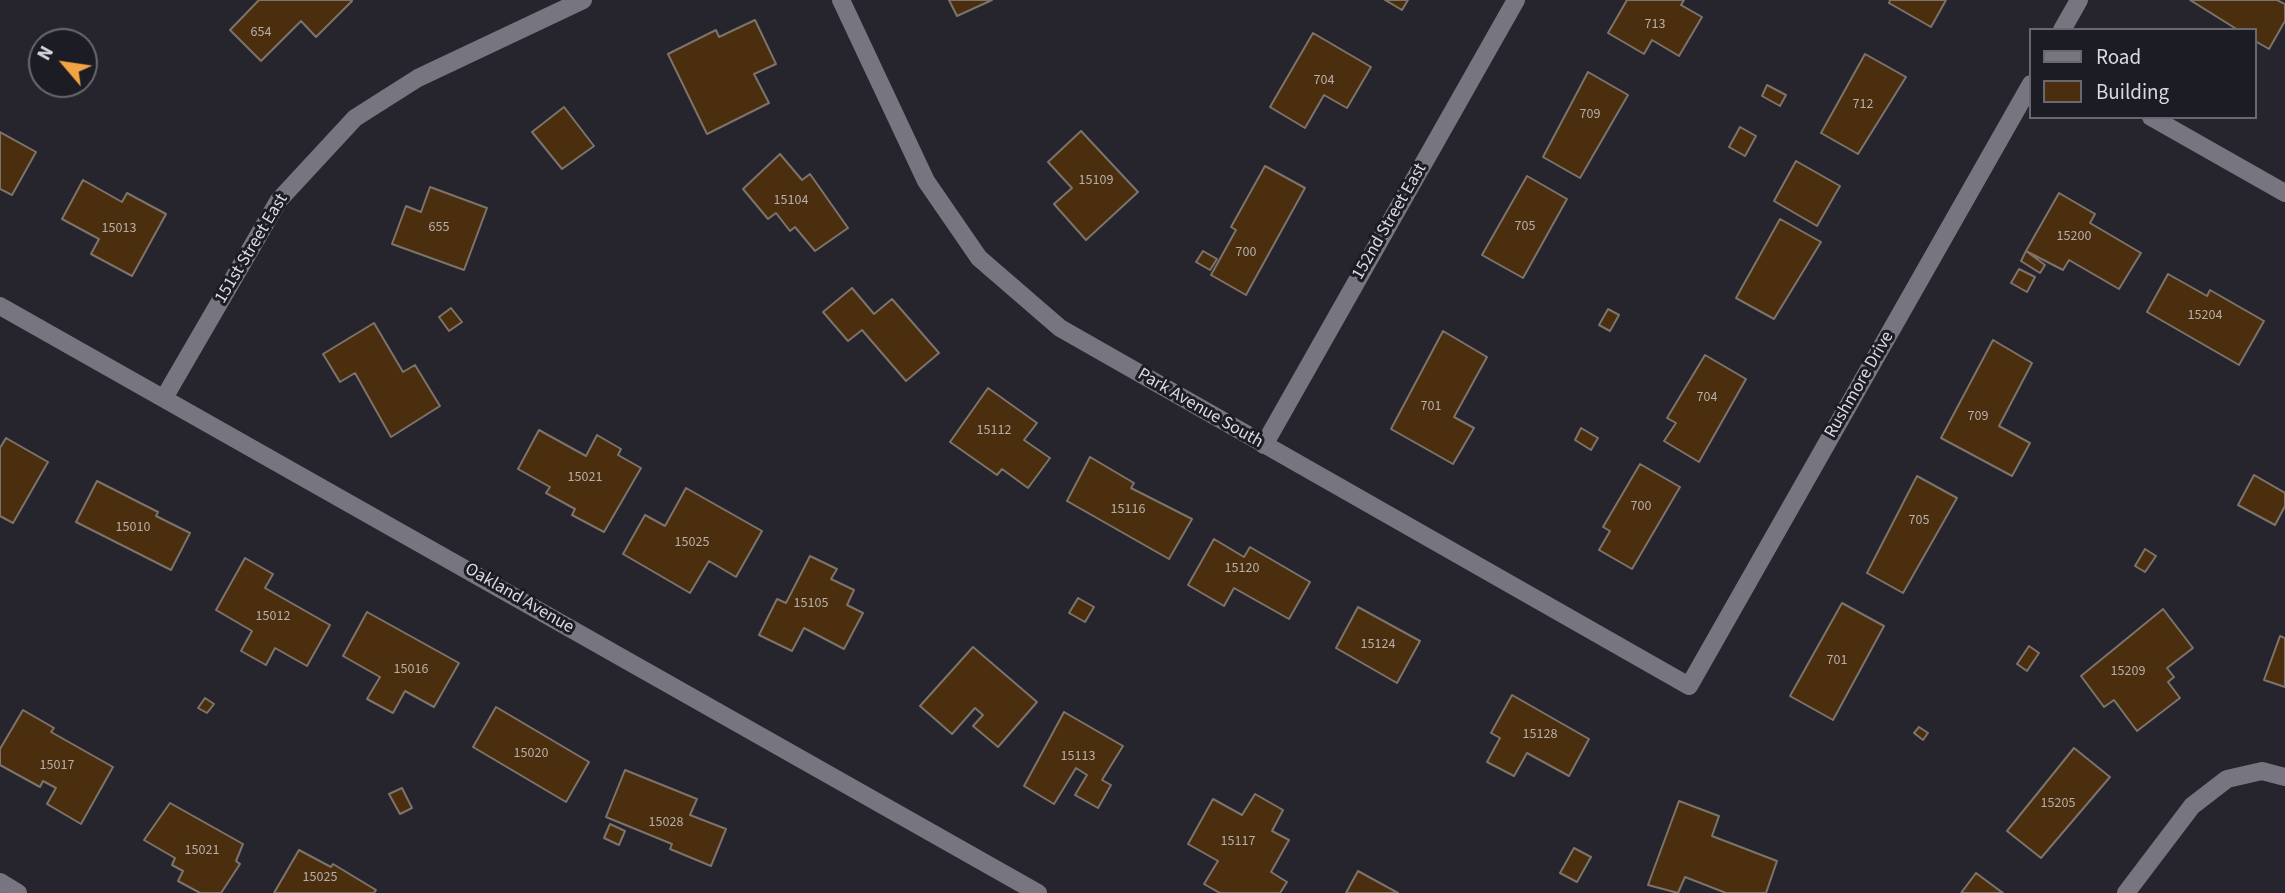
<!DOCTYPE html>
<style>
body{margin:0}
#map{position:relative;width:2285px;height:893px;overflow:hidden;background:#26252e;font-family:"Source Sans 3",sans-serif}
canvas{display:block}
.legend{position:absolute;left:2029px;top:28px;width:228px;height:91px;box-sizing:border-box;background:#1c1c24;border:2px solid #68686f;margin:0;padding:9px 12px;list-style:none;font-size:21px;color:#dad9df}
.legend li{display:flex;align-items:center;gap:14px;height:35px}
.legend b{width:35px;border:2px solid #68686f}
.north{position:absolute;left:28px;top:28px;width:70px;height:70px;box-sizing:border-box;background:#1c1c24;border:2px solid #68686f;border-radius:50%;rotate:299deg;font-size:19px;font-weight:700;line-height:28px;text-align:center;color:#dad9df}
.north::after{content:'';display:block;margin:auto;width:24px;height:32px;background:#f4a344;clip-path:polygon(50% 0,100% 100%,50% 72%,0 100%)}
</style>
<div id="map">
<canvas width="2285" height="893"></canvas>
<ul class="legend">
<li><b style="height:9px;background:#767580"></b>Road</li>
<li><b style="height:19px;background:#4b2e0d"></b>Building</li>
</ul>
<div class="north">N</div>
</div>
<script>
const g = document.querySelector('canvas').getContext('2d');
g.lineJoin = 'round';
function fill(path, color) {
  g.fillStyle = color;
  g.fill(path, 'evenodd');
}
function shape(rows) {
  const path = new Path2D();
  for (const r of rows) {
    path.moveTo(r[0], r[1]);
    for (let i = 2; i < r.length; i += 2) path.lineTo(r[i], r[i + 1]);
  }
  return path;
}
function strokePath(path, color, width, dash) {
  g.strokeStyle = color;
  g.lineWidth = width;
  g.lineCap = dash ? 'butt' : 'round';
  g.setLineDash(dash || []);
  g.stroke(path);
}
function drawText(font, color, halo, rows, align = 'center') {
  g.font = font + ' "Source Sans 3",sans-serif';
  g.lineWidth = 6;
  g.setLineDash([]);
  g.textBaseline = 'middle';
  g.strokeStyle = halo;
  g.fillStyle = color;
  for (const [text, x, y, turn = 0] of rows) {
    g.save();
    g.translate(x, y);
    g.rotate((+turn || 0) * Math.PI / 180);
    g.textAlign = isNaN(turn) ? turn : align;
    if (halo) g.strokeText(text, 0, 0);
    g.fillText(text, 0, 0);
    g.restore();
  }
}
const building = shape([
 [259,0,350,0,352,1,316,37,301,21,261,61,230,30,259,0],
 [949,0,992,0,957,16,949,0],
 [1385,0,1408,0,1402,10,1385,0],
 [1627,0,1684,0,1681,5,1702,17,1679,56,1652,40,1644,54,1608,33,1627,0],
 [1890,0,1946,0,1931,27,1889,3,1890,0],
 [2190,0,2277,0,2285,4,2285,21,2269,49,2255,41,2255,30,2238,30,2190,0],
 [755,20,776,64,754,74,769,103,707,134,668,54,716,30,719,37,755,20],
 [1313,33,1371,67,1347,108,1324,95,1305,128,1270,107,1313,33],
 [1865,54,1906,77,1858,154,1821,133,1865,54],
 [1588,72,1628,95,1580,178,1543,157,1588,72],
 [1767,85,1786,95,1780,106,1762,96,1767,85],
 [564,107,594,146,562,169,532,132,564,107],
 [1740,127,1756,136,1745,156,1729,147,1740,127],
 [1081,131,1138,192,1086,240,1054,204,1072,188,1048,162,1081,131],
 [0,132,36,152,12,195,0,189,0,132],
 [780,154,802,180,810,174,848,228,815,251,795,227,790,231,776,213,768,219,743,189,780,154],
 [1796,161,1840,186,1817,226,1774,201,1796,161],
 [1265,166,1305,188,1246,295,1211,275,1236,230,1231,227,1265,166],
 [1527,176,1567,199,1523,278,1482,255,1527,176],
 [83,180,122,202,127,193,166,214,132,276,91,254,99,239,62,219,83,180],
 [430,187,487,208,464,270,392,244,406,206,421,212,430,187],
 [2059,193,2095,214,2090,223,2141,253,2119,289,2069,260,2063,270,2026,251,2059,193],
 [1780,219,1821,242,1774,319,1736,298,1780,219],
 [1203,251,1217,259,1210,270,1196,262,1203,251],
 [2026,251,2045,265,2040,273,2021,261,2026,251],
 [2019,269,2035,277,2027,292,2011,283,2019,269],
 [2168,274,2207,296,2210,290,2264,321,2239,365,2147,312,2168,274],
 [852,288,874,314,892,299,939,353,906,381,862,330,848,341,823,312,852,288],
 [451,308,462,322,449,331,439,317,451,308],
 [1608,309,1619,315,1610,331,1599,325,1608,309],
 [374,323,403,372,415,365,440,406,391,437,355,373,340,382,323,354,374,323],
 [1443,331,1487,357,1454,417,1474,428,1453,464,1391,429,1443,331],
 [1993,340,2032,363,1999,426,2030,443,2012,476,1941,438,1993,340],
 [1705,355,1746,379,1699,462,1664,441,1676,423,1667,418,1705,355],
 [988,388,1037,423,1024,440,1050,458,1028,488,1002,469,997,475,950,442,988,388],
 [1581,428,1598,438,1591,450,1575,440,1581,428],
 [539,430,586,456,597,435,621,449,618,455,641,468,604,532,572,515,575,509,546,493,550,487,518,469,539,430],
 [6,438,48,462,13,523,0,516,0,448,6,438],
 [1090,457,1134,483,1131,488,1192,519,1169,559,1067,501,1090,457],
 [1640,464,1680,487,1632,569,1599,550,1610,531,1603,527,1640,464],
 [2254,475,2285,493,2285,506,2275,525,2238,505,2254,475],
 [1917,476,1957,498,1903,593,1867,573,1917,476],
 [97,481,158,512,156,516,190,533,171,570,76,522,97,481],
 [686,488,762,531,736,577,709,561,690,593,623,554,645,515,665,526,686,488],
 [1214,539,1244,557,1250,547,1310,582,1289,619,1234,588,1224,606,1188,585,1214,539],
 [2145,549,2156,556,2145,572,2135,566,2145,549],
 [810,556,837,569,831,579,854,590,847,605,863,613,844,649,804,628,792,651,759,635,777,599,786,603,810,556],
 [245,558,273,574,265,588,330,625,307,666,275,648,266,665,241,651,252,631,216,610,245,558],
 [1078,598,1094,607,1085,622,1069,613,1078,598],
 [1842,603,1884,626,1833,720,1790,696,1842,603],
 [1358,607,1420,641,1397,683,1336,648,1358,607],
 [2163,609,2193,648,2167,668,2174,677,2168,682,2180,698,2137,731,2114,700,2104,707,2081,676,2163,609],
 [367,612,459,663,434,707,405,691,393,713,367,699,380,677,343,656,367,612],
 [2280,636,2285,638,2285,687,2264,680,2280,636],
 [2029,646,2039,653,2027,671,2017,664,2029,646],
 [973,647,1037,702,998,747,973,726,983,715,975,708,952,734,920,706,973,647],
 [1512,695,1589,739,1569,776,1527,753,1514,776,1487,762,1500,738,1491,733,1512,695],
 [205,698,214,704,207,713,198,708,205,698],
 [496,707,589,762,566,802,473,747,496,707],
 [23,710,54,728,51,732,113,767,81,824,47,804,56,788,43,781,40,787,0,765,0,749,23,710],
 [1064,712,1123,746,1102,780,1111,785,1098,808,1075,795,1087,775,1076,768,1054,804,1024,786,1064,712],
 [1919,727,1928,733,1923,740,1914,733,1919,727],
 [2074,748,2110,777,2041,858,2007,831,2074,748],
 [625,770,697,799,690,815,726,829,711,866,670,849,672,844,606,817,625,770],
 [402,788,412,808,400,814,389,794,402,788],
 [1255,794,1283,810,1272,831,1289,840,1271,872,1287,882,1280,893,1220,893,1204,884,1218,861,1188,844,1213,799,1242,815,1255,794],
 [1679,801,1719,816,1712,836,1777,861,1766,893,1726,893,1685,877,1678,893,1648,885,1679,801],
 [170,803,243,844,236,861,240,864,221,893,200,893,178,881,183,871,172,865,175,858,144,840,170,803],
 [610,824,625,831,619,845,604,838,610,824],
 [1574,848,1591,857,1577,882,1560,873,1574,848],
 [299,850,331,867,333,864,376,890,374,893,274,893,299,850],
 [1358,871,1398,893,1346,893,1358,871],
 [1976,873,2003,893,1961,893,1976,873]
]);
fill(building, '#4b2e0d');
strokePath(building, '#7c736b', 2);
strokePath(shape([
 [841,0,926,181,979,258,1060,328,1689,686,2031,84],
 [2062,30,2079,0],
 [2151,117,2285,193],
 [0,306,1038,893],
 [164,398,279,200,355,118,418,78,583,0],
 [1264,445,1516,0],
 [0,882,18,893],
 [2126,893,2192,806,2227,779,2262,771,2285,777]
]), '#767580', 18);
drawText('14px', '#b6aeaa', null, [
 ["713",1655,25],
 ["654",261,33],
 ["704",1324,81],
 ["712",1863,105],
 ["709",1590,115],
 ["15109",1096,181],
 ["15104",791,201],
 ["705",1525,227],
 ["655",439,228],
 ["15013",119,229],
 ["15200",2074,237],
 ["700",1246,253],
 ["15204",2205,316],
 ["704",1707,398],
 ["701",1431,407],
 ["709",1978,417],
 ["15112",994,431],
 ["15021",585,478],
 ["700",1641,507],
 ["15116",1128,510],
 ["705",1919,521],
 ["15010",133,528],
 ["15025",692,543],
 ["15120",1242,569],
 ["15105",811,604],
 ["15012",273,617],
 ["15124",1378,645],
 ["701",1837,661],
 ["15016",411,670],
 ["15209",2128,672],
 ["15128",1540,735],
 ["15020",531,754],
 ["15113",1078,757],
 ["15017",57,766],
 ["15205",2058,804],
 ["15028",666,823],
 ["15117",1238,842],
 ["15021",202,851],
 ["15025",320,878]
]);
drawText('18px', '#dad9df', '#1c1c24', [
 ["152nd Street East",1390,222,-60],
 ["151st Street East",252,249,-59],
 ["Rushmore Drive",1860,385,-60],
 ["Park Avenue South",1200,409,30],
 ["Oakland Avenue",519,599,30]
]);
</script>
